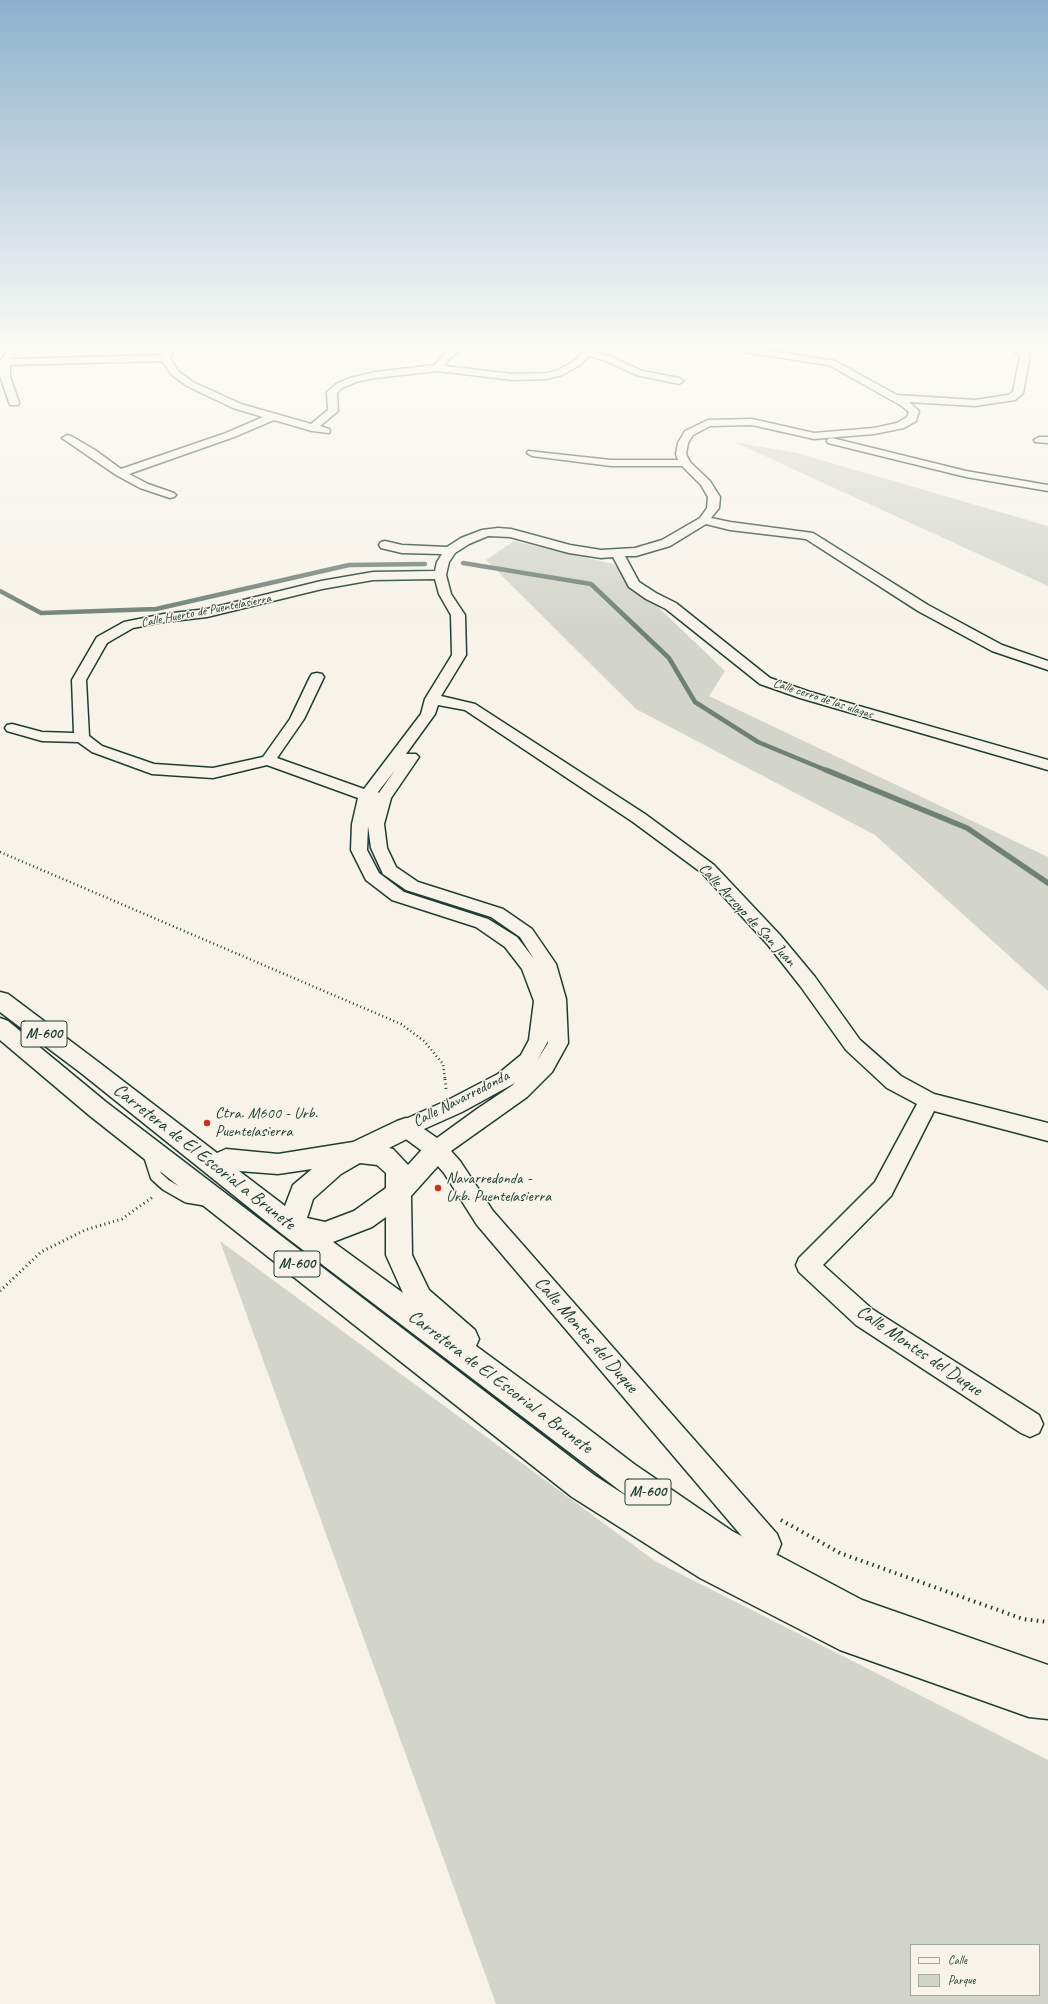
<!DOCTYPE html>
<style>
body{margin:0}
#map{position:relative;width:1048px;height:2004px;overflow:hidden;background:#f7f3e8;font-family:Caveat,sans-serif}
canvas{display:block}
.legend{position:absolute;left:910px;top:1944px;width:130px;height:52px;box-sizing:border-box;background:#f7f3e8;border:1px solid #a1aaa0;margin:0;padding:5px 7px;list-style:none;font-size:12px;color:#1f3d34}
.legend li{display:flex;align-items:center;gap:8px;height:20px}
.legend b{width:20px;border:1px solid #a1aaa0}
</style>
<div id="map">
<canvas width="1048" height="2004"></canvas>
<ul class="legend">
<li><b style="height:5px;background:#f7f3e8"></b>Calle</li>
<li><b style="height:11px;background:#d3d5ca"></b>Parque</li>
</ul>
</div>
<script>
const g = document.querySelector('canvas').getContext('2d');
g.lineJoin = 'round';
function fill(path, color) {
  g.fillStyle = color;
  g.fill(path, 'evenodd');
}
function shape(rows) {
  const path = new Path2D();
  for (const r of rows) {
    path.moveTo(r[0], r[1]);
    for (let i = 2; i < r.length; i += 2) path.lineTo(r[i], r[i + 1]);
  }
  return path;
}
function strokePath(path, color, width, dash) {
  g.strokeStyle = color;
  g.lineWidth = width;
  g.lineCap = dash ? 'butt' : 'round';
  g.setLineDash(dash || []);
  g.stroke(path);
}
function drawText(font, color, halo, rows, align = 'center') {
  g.font = font + ' Caveat,sans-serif';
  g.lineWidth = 3;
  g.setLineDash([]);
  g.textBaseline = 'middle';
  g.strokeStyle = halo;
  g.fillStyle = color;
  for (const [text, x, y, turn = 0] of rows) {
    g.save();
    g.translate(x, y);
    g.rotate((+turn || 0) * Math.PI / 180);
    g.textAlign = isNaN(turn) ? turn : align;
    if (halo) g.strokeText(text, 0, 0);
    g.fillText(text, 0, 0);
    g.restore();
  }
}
fill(shape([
 [734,442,797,453,1048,526,1048,586],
 [514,541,613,564,725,671,709,696,1048,857,1048,991,875,835,636,709,486,560],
 [220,1241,655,1561,1048,1760,1048,2004,496,2004],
 [911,1945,1039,1945,1039,1995,911,1995]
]), '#d3d5ca');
strokePath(shape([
 [463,563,591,584,669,658,695,702,758,742,828,771],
 [0,591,41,613,156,609,349,565,425,564]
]), '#6f8077', 4.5);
strokePath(shape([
 [826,770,967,828,1048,883]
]), '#6f8077', 5.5);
const service = shape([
 [149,1154,156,1176,166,1185,187,1197,205,1200]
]);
const minor = shape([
 [11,349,16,352,11,359,162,355,166,349,174,349,170,358,178,371,193,382,241,404,311,424,328,410,327,392,336,384,350,378,375,372,435,365,443,355,452,349,463,349,449,359,444,366,513,374,547,373,556,371,574,361,586,349,595,349,593,352,610,356,642,371,679,378,684,381,679,384,636,375,604,360,589,356,580,365,562,375,547,379,513,380,438,371,375,378,356,382,342,388,337,393,338,411,320,426,329,429,330,431,329,433,312,431,274,420,234,437,129,474,148,484,174,493,176,495,174,497,170,498,140,488,116,475,62,438,67,435,71,436,95,450,121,469,226,433,263,417,233,408,187,386,172,375,162,361,10,365,10,376,19,403,18,405,10,405,0,376,0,362,8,350,11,349],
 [739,349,759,349,835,361,897,395,975,400,1008,395,1013,392,1020,356,1010,349,1021,349,1028,353,1030,355,1023,393,1015,400,975,406,909,402,919,411,916,421,904,428,874,434,814,439,752,425,710,426,693,435,688,443,686,454,690,462,710,481,720,497,719,508,711,518,730,522,813,533,928,605,1002,645,1048,661,1048,670,992,651,918,611,806,539,730,530,706,524,670,546,636,556,625,556,639,582,656,593,676,603,770,678,810,692,1048,760,1048,770,800,698,760,684,666,609,646,599,629,587,613,557,601,558,569,553,510,537,488,536,469,544,455,553,449,562,446,575,451,594,465,615,466,655,441,696,475,704,645,814,714,865,780,935,815,977,860,1040,901,1076,934,1094,1048,1123,1048,1141,934,1111,891,1196,823,1265,872,1309,1039,1415,1043,1424,1039,1433,1030,1437,1021,1433,856,1325,799,1272,796,1265,799,1258,875,1182,917,1104,887,1088,846,1050,801,987,768,945,702,873,633,822,465,710,438,705,435,714,406,754,416,754,419,757,391,798,384,824,387,848,396,867,418,882,503,909,532,929,556,964,566,999,568,1043,552,1072,527,1097,451,1151,460,1161,493,1211,777,1534,781,1544,777,1554,767,1558,757,1554,477,1225,444,1173,429,1156,399,1134,396,1128,399,1122,448,1100,498,1074,521,1055,529,1040,534,1001,522,969,505,947,476,927,392,900,366,880,351,850,352,824,358,798,267,765,213,778,152,774,92,752,78,742,42,741,7,731,5,728,7,725,12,724,42,732,74,733,72,680,97,637,124,622,164,614,207,609,321,581,373,572,435,571,437,562,442,554,402,553,381,548,379,545,381,542,385,541,402,545,447,547,461,538,482,530,498,528,511,529,570,545,601,550,635,548,662,540,700,518,707,508,708,497,701,485,682,466,611,466,532,456,527,453,528,451,611,460,678,460,676,454,678,443,685,431,708,420,752,419,814,433,874,428,897,423,907,417,909,412,902,406,829,365,743,352,739,349],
 [435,579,439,594,451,615,452,655,425,699,421,714,364,789,277,758,304,719,324,677,322,674,317,673,312,674,310,677,290,719,263,757,213,768,154,764,102,746,89,736,86,680,107,643,133,628,164,622,207,617,322,589,373,580,435,579],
 [395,770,379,793,378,792,395,770],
 [368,826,371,848,383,874,406,890,491,917,520,937,534,959,517,937,488,919,404,892,379,873,367,850,368,826],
 [548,1041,548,1043,537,1061,548,1041],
 [515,1083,513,1085,477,1109,437,1138,424,1129,462,1112,515,1083],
 [1039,437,1048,437,1048,443,1035,442,1034,440,1039,437],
 [832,438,966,471,1048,485,1048,491,966,477,828,443,827,441,828,439,832,438]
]);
const trunk = shape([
 [0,992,8,994,97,1061,217,1153,226,1149,278,1154,353,1142,397,1121,406,1118,415,1121,418,1128,415,1135,389,1148,393,1149,408,1165,428,1143,437,1140,446,1143,449,1150,446,1157,411,1196,412,1255,429,1290,475,1330,479,1339,476,1346,574,1418,634,1464,732,1531,862,1600,1048,1665,1048,1719,1029,1717,840,1650,700,1578,572,1497,90,1116,0,1040,0,1018,8,1021,106,1102,594,1475,631,1499,282,1234,81,1073,0,1012,0,992],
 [360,1163,377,1165,386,1173,386,1188,354,1211,325,1222,307,1218,313,1199,341,1174,360,1163],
 [312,1169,293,1185,285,1206,239,1171,278,1174,312,1169],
 [386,1217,386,1255,403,1293,333,1242,372,1227,386,1217]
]);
strokePath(service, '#1f3d34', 14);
strokePath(minor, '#1f3d34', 3);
strokePath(trunk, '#1f3d34', 3);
strokePath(shape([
 [0,852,401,1024,424,1041,443,1064,445,1080]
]), '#1f3d34', 2.5, [1, 3]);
strokePath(shape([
 [445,1079,446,1089],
 [0,1291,41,1252,85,1230,122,1219,154,1196]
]), '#1f3d34', 3, [1, 3.5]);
strokePath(shape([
 [781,1520,840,1553,1023,1619,1048,1622]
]), '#1f3d34', 4, [1.5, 4.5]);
strokePath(service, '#f7f3e8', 11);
fill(minor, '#f7f3e8');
fill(trunk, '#f7f3e8');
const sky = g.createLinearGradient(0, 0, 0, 629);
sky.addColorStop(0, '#8db1cc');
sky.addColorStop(0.55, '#fbfaf5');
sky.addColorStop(1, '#fbfaf500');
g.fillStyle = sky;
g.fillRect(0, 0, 1048, 629);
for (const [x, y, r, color] of [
 [207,1123,4,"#c8321e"],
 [438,1188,4,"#c8321e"]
]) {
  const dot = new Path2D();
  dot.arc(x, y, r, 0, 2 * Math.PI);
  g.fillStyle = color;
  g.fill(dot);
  strokePath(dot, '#f7f3e8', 1.5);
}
drawText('13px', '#1f3d34', '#f7f3e8', [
 ["Calle Huerto de Puentelasierra",206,611,-11],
 ["Calle cerro de las ulagas",823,699,18]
]);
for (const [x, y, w] of [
 [44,1034,46],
 [297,1264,46],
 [648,1492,46]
]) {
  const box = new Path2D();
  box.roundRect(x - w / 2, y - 13, w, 26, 3);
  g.fillStyle = '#f7f3e8';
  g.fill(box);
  strokePath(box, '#1f3d34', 1);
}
drawText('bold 15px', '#1f3d34', null, [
 ["M-600",44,1034],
 ["M-600",297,1264],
 ["M-600",648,1492]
]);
drawText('16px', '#1f3d34', '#f7f3e8', [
 ["Calle Arroyo de San Juan",747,915,47],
 ["Calle Navarredonda",461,1099,-27]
]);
drawText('16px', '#1f3d34', '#f7f3e8', [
 ["Ctra. M600 - Urb.",215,1114],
 ["Puentelasierra",215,1132],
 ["Navarredonda -",446,1179],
 ["Urb. Puentelasierra",446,1197]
], 'left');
drawText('19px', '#1f3d34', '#f7f3e8', [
 ["Carretera de El Escorial a Brunete",204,1157,38],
 ["Calle Montes del Duque",586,1335,49],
 ["Calle Montes del Duque",919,1351,34],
 ["Carretera de El Escorial a Brunete",500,1382,37]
]);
</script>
